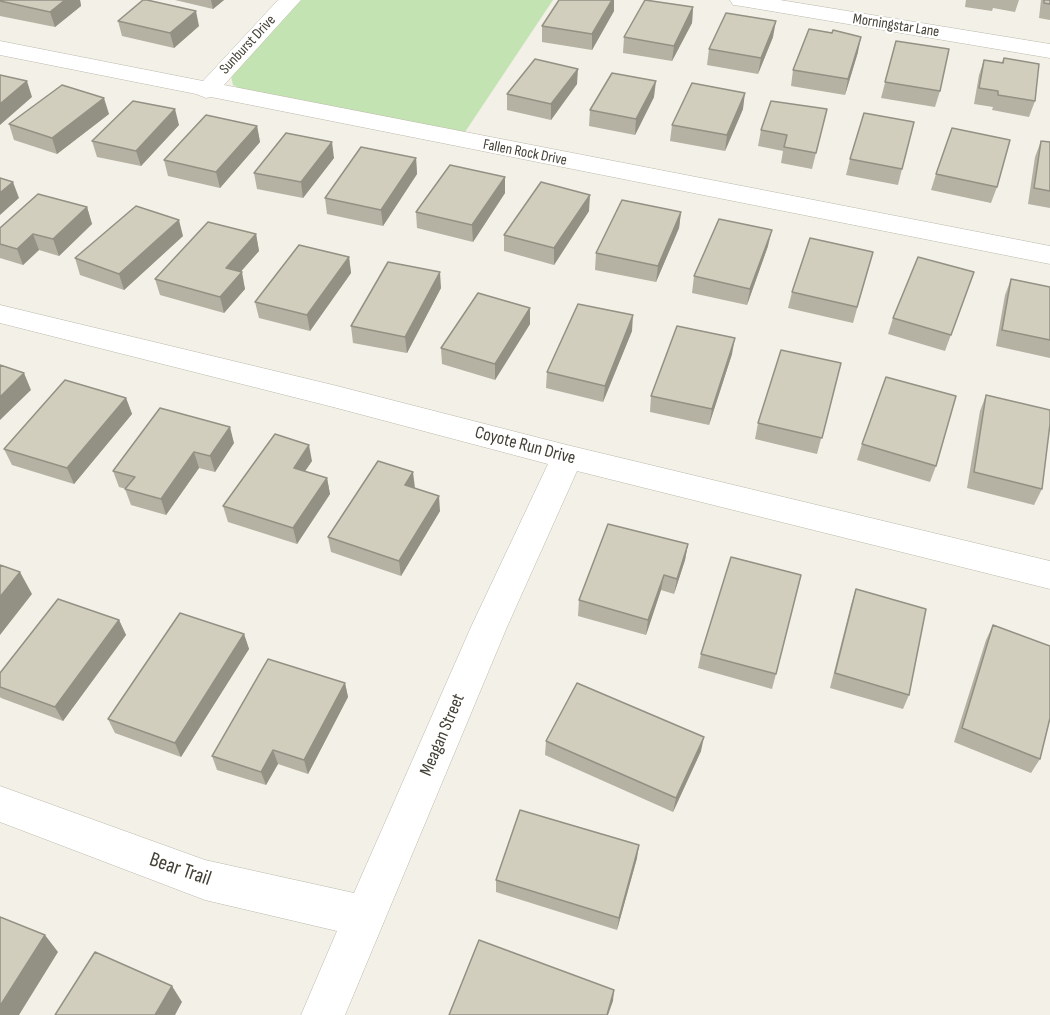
<!DOCTYPE html>
<style>
body{margin:0}
canvas{display:block;background:#f2f0e7}
</style>
<canvas width="1050" height="1015"></canvas>
<script>
const g = document.querySelector('canvas').getContext('2d');
g.lineJoin = 'round';
function fill(path, color) {
  g.fillStyle = color;
  g.fill(path, 'evenodd');
}
function shape(rows) {
  const path = new Path2D();
  for (const r of rows) {
    path.moveTo(r[0], r[1]);
    for (let i = 2; i < r.length; i += 2) path.lineTo(r[i], r[i + 1]);
  }
  return path;
}
function strokePath(path, color, width, dash) {
  g.strokeStyle = color;
  g.lineWidth = width;
  g.lineCap = dash ? 'butt' : 'round';
  g.setLineDash(dash || []);
  g.stroke(path);
}
function drawText(font, color, halo, rows, align = 'center') {
  g.font = font + ' "Sofia Sans Condensed",sans-serif';
  g.lineWidth = 4.5;
  g.setLineDash([]);
  g.textBaseline = 'middle';
  g.strokeStyle = halo;
  g.fillStyle = color;
  for (const [text, x, y, turn = 0] of rows) {
    g.save();
    g.translate(x, y);
    g.rotate((+turn || 0) * Math.PI / 180);
    g.textAlign = isNaN(turn) ? turn : align;
    if (halo) g.strokeText(text, 0, 0);
    g.fillText(text, 0, 0);
    g.restore();
  }
}
fill(shape([
 [300,0,553,0,465,132,241,89,233,85,231,76]
]), '#c4e3b3');
const minor = shape([
 [278,0,301,0,224,85,1050,246,1050,264,211,97,206,98,196,94,0,55,0,41,203,81,278,0],
 [730,0,780,0,1050,44,1050,58,741,6,733,5,730,0],
 [0,305,333,385,567,445,1050,561,1050,589,577,471,507,627,345,1015,301,1015,337,931,205,900,0,822,0,786,205,860,354,893,471,627,548,464,333,407,0,323,0,305]
]);
strokePath(minor, '#bcb9aa', 1);
fill(minor, '#fff');
fill(shape([
 [0,0,80,0,81,6,55,27,0,16],
 [175,0,224,0,213,9],
 [559,0,614,0,614,11,592,50,542,42,542,26],
 [966,0,1019,0,1015,12,993,8,992,11,965,7],
 [1041,0,1050,0,1050,20,1039,18],
 [693,7,692,23,672,61,623,53,624,37],
 [118,21,199,26,174,48,122,36],
 [773,37,758,74,707,65,709,49],
 [896,41,940,91,935,107,881,98],
 [858,52,845,95,791,86,793,70],
 [1004,58,1035,101,1029,117,992,110,993,107,974,104,979,75,984,60,1002,62],
 [577,84,551,120,507,110,507,94],
 [654,97,635,135,589,126,590,110],
 [743,109,725,151,670,141,672,125],
 [109,114,57,154,14,140,9,124],
 [179,125,141,166,97,157,92,141],
 [823,125,812,169,781,163,783,151,758,146,761,130],
 [257,126,260,142,220,188,168,176,164,160],
 [1041,141,1050,142,1050,208,1028,204,1035,157],
 [334,158,303,198,257,189,254,173],
 [416,158,417,174,383,226,327,214,325,198],
 [850,159,902,169,898,185,846,175],
 [936,174,997,187,991,203,931,190],
 [505,177,505,193,473,242,417,228,416,212],
 [87,207,92,224,59,256,39,250,23,265,0,258,0,228],
 [589,211,554,265,504,251,504,235],
 [681,212,679,228,656,282,595,270,596,253],
 [256,234,259,251,240,272,245,289,224,313,160,295,155,279],
 [183,236,124,290,80,275,75,258],
 [768,246,747,305,692,293,694,276],
 [873,252,853,323,788,308,792,292],
 [349,257,351,273,310,331,259,318,255,302],
 [974,272,945,351,888,334,893,318],
 [1011,279,1050,287,1050,358,996,346,1005,295],
 [441,288,407,353,353,343,351,326],
 [530,324,495,380,442,364,441,348],
 [632,331,603,402,546,388,547,372],
 [732,354,709,425,650,412,651,396],
 [841,363,817,454,755,439,758,423],
 [986,395,1042,489,1034,505,967,488,980,411],
 [126,398,132,414,74,484,12,465,4,449],
 [234,443,215,472,199,468,166,515,131,505,125,489,126,489,119,487,113,471],
 [862,444,936,466,930,482,857,460],
 [312,461,305,471,327,478,330,494,297,544,228,522,223,506],
 [415,488,440,511,401,576,331,552,328,537],
 [688,544,685,560,674,594,661,590,646,635,578,616,579,600],
 [856,589,909,695,903,709,830,688,851,605],
 [119,620,126,635,63,721,1,698,0,697,0,673],
 [993,625,1040,759,1031,773,954,742,986,640],
 [244,634,249,649,181,757,115,733,108,719],
 [701,654,776,674,772,689,698,668],
 [345,683,348,697,308,774,278,764,266,785,217,770,212,756],
 [546,741,701,751,673,812,545,755],
 [637,858,617,930,496,892,496,880]
]), '#b5b1a3');
fill(shape([
 [65,0,80,0,81,6,55,27,50,12],
 [211,0,224,0,213,9],
 [612,0,614,0,614,11,592,50,592,34],
 [693,7,692,23,672,61,674,46],
 [196,11,199,26,174,48,170,33],
 [776,21,773,37,758,74,761,58],
 [861,37,858,52,845,95,848,79],
 [578,69,577,84,551,120,551,104],
 [27,81,32,97,0,125,0,104],
 [656,81,654,97,635,135,636,119],
 [745,93,743,109,725,151,727,135],
 [104,98,109,114,57,154,52,138],
 [175,109,179,125,141,166,136,151],
 [257,126,260,142,220,188,216,172],
 [332,142,334,158,303,198,301,182],
 [416,158,417,174,383,226,381,210],
 [505,177,505,193,473,242,472,225],
 [13,182,19,198,0,215,0,193],
 [590,195,589,211,554,265,554,248],
 [87,207,92,224,59,256,53,239],
 [681,212,679,228,656,282,658,266],
 [179,220,183,236,124,290,119,274],
 [772,230,768,246,747,305,750,289],
 [33,234,39,250,23,265,17,249],
 [256,234,259,251,230,284,226,268],
 [349,257,351,273,310,331,307,315],
 [242,272,245,289,224,313,220,297],
 [440,272,441,288,407,353,405,337],
 [530,308,530,324,495,380,495,364],
 [633,315,632,331,603,402,605,386],
 [735,338,732,354,709,425,712,409],
 [24,373,31,390,0,420,0,397],
 [126,398,132,414,74,484,67,468],
 [230,427,234,443,215,472,210,456],
 [309,445,312,461,297,483,294,468],
 [194,452,199,468,166,515,161,499],
 [413,472,415,488,405,485],
 [327,478,330,494,297,544,293,528],
 [439,496,440,511,401,576,399,561],
 [688,544,685,560,674,594,677,579],
 [20,572,32,594,0,635,0,597],
 [664,575,661,590,646,635,648,620],
 [119,620,126,635,63,721,55,707],
 [244,634,249,649,181,757,175,743],
 [345,683,348,697,308,774,304,760],
 [704,737,701,751,673,812,676,798],
 [273,750,278,764,266,785,261,772],
 [639,845,637,858,617,930,619,918],
 [45,935,58,952,19,1015,0,1015,0,1006],
 [172,986,182,1002,175,1015,155,1015],
 [614,990,613,1001,608,1015,607,1015]
]), '#939084');
const building = shape([
 [0,0,65,0,50,12,0,1,0,0],
 [143,0,147,0,196,11,170,33,118,21,143,0],
 [559,0,612,0,592,34,542,26,559,0],
 [645,0,693,7,674,46,624,37,645,0],
 [1044,0,1050,0,1050,4,1044,3,1044,0],
 [726,13,776,21,761,58,709,49,726,13],
 [809,29,832,33,833,30,861,37,848,79,793,70,809,29],
 [896,41,949,49,940,91,885,82,896,41],
 [1004,58,1039,64,1035,101,998,95,998,91,979,88,984,60,1003,63,1004,58],
 [535,59,578,69,551,104,507,94,535,59],
 [612,73,656,81,636,119,590,110,612,73],
 [0,75,27,81,0,104,0,75],
 [692,83,745,93,727,135,672,125,692,83],
 [62,85,104,98,52,138,9,124,62,85],
 [133,101,175,109,136,151,92,141,133,101],
 [771,101,827,109,816,153,784,147,787,135,761,130,771,101],
 [864,113,914,122,902,169,850,159,864,113],
 [206,115,257,126,216,172,164,160,206,115],
 [952,128,1010,140,997,187,936,174,952,128],
 [286,133,332,142,301,182,254,173,286,133],
 [1041,141,1050,142,1050,191,1034,188,1041,141],
 [361,147,416,158,381,210,325,198,361,147],
 [450,165,505,177,472,225,416,212,450,165],
 [0,178,13,182,0,193,0,178],
 [541,182,590,195,554,248,504,235,541,182],
 [38,194,87,207,53,239,33,234,17,249,0,244,0,228,38,194],
 [622,200,681,212,658,266,596,253,622,200],
 [136,206,179,220,119,274,75,258,136,206],
 [719,219,772,230,750,289,694,276,719,219],
 [208,222,256,234,226,268,242,272,220,297,155,279,208,222],
 [810,238,873,252,857,307,792,292,810,238],
 [299,245,349,257,307,315,255,302,299,245],
 [918,257,974,272,951,335,893,318,918,257],
 [388,262,440,272,405,337,351,326,388,262],
 [1011,279,1050,287,1050,340,1002,330,1011,279],
 [478,293,530,308,495,364,441,348,478,293],
 [578,304,633,315,605,386,547,372,578,304],
 [677,326,735,338,712,409,651,396,677,326],
 [781,350,841,363,822,438,758,423,781,350],
 [0,365,24,373,0,397,0,365],
 [886,377,956,396,936,466,862,444,886,377],
 [65,380,126,398,67,468,4,449,65,380],
 [986,395,1050,410,1050,424,1042,489,974,472,986,395],
 [160,408,230,427,210,456,194,452,161,499,125,489,135,477,113,471,160,408],
 [275,434,309,445,294,468,327,478,293,528,223,506,275,434],
 [378,461,413,472,405,485,439,496,399,561,328,537,378,461],
 [608,524,688,544,677,579,664,575,648,620,579,600,608,524],
 [731,557,801,575,776,674,701,654,731,557],
 [0,565,20,572,0,597,0,565],
 [856,589,926,609,909,695,835,673,856,589],
 [58,599,119,620,55,707,0,687,0,673,58,599],
 [180,613,244,634,175,743,108,719,180,613],
 [993,625,1050,646,1050,718,1040,759,962,728,993,625],
 [268,659,345,683,304,760,273,750,261,772,212,756,268,659],
 [577,683,704,737,676,798,546,741,577,683],
 [520,810,639,845,619,918,496,880,520,810],
 [0,917,45,935,0,1006,0,917],
 [479,940,614,990,607,1015,449,1015,479,940],
 [95,952,172,986,155,1015,55,1015,95,952]
]);
fill(building, '#d2cebd');
strokePath(building, '#939084', 1.5);
drawText('15px', '#444136', '#fff', [
 ["Morningstar Lane",896,26,9],
 ["Sunburst Drive",248,45,-47],
 ["Fallen Rock Drive",525,153,11]
]);
drawText('18px', '#444136', '#fff', [
 ["Coyote Run Drive",525,446,15],
 ["Meagan Street",443,735,-67]
]);
drawText('21px', '#444136', '#fff', [
 ["Bear Trail",180,870,19]
]);
</script>
